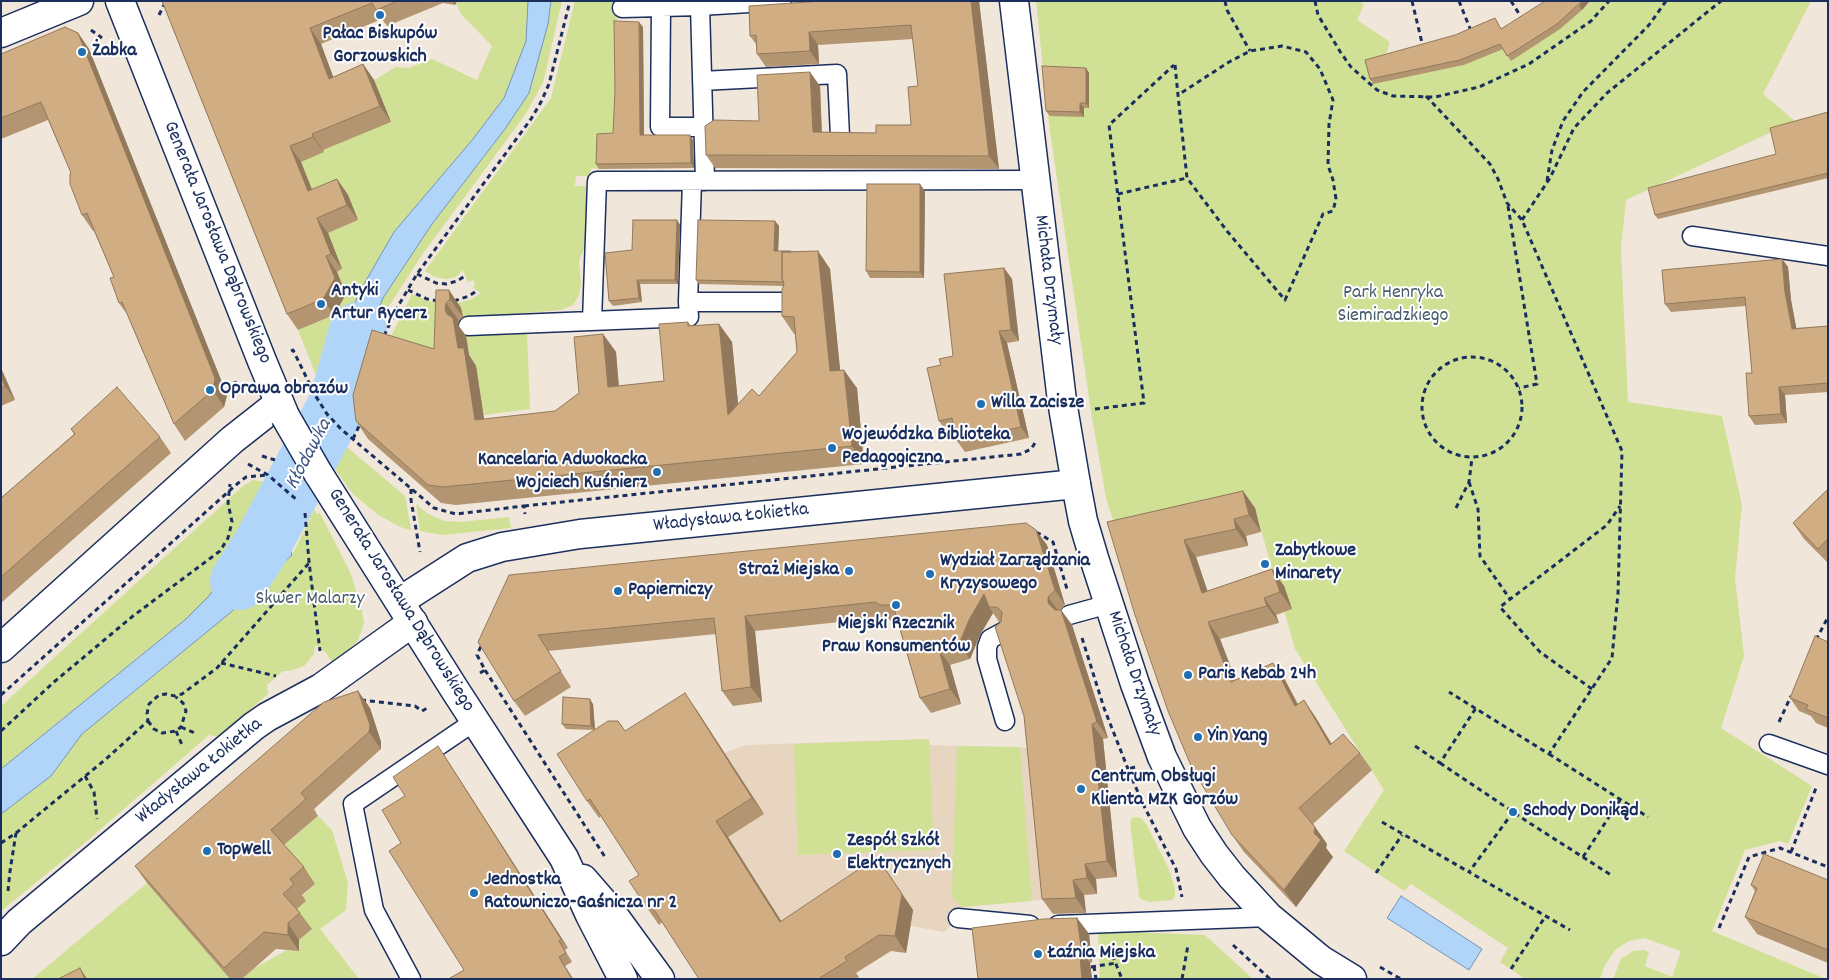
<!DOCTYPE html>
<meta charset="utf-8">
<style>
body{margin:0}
#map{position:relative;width:1829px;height:980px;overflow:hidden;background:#f1e6da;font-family:Dekko,sans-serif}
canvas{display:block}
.frame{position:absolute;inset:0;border:2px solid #1b2f5e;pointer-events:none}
</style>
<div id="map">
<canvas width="1829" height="980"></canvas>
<div class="frame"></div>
</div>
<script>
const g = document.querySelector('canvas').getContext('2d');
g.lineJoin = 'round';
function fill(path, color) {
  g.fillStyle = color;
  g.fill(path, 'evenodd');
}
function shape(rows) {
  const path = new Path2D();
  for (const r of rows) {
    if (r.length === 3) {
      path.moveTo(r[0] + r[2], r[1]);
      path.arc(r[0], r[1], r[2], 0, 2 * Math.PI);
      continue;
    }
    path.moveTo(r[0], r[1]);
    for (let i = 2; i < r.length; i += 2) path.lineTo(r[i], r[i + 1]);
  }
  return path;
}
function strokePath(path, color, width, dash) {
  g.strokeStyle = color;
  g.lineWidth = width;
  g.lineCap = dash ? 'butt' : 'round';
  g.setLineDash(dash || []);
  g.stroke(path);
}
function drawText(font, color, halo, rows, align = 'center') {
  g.font = font + ' Dekko,sans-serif';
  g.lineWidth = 4;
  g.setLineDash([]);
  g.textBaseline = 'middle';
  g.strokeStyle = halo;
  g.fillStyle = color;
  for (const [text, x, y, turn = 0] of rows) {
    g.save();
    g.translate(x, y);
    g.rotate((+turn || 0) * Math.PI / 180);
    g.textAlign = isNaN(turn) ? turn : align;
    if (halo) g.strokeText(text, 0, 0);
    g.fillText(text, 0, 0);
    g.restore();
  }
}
fill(shape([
 [696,709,724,753,746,745,929,739,930,745,1040,748,1051,899,961,907,958,918,944,932,911,926,663,922,659,925,655,919,650,891,601,816,599,818,568,770,637,747]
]), '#e7d5c0');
fill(shape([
 [457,1,528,1,526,41,504,98,473,139,394,232,360,291,320,385,298,330,334,315,346,294,337,272,342,270,322,233,333,231,358,220,313,209,276,90,330,68,340,96,391,121,374,80,396,67,409,68,432,59,477,80,492,46,461,14,456,3],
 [551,1,562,1,543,83,525,115,422,255,387,309,369,357,352,428,344,417,362,351,383,298,432,224,505,129,529,93,548,24],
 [575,1,616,1,618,26,619,137,601,139,599,169,591,168,590,176,576,176,575,186,590,186,586,245,579,261,581,285,579,295,573,305,561,310,466,318,527,330,530,409,484,415,468,353,385,348,412,294,431,302,454,304,472,299,481,293,473,288,475,282,473,280,468,282,463,270,456,277,446,279,435,277,425,271,551,98],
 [1036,1,1360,1,1364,5,1357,20,1390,42,1386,54,1408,62,1410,76,1464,65,1582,10,1591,1,1811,1,1763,94,1795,121,1626,200,1621,248,1628,402,1722,416,1742,505,1735,578,1744,656,1721,728,1812,786,1788,844,1780,841,1745,850,1712,931,1826,979,1613,979,1621,959,1633,951,1644,950,1649,952,1645,966,1672,977,1681,951,1644,938,1629,941,1615,950,1604,967,1600,979,1525,979,1500,962,1508,948,1411,884,1404,891,1344,851,1384,790,1295,649,1255,509,1119,539,1106,498,1091,412,1049,124],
 [307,421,318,421,324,424,334,436,405,496,411,530,400,527,377,514,353,494,332,465],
 [253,480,265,482,277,497,270,502,254,533,208,597,186,619,1,769,1,706,243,486],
 [416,504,428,514,444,521,460,522,509,517,511,528,442,535,420,531],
 [314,509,317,514,320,513,350,572,361,605,364,623,358,640,334,665,326,653,315,645,314,654,304,666,290,671,283,671,267,685,268,694,219,737,209,735,87,841,1,911,1,814,51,776,82,734,230,613,292,555,310,519,309,515,312,515],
 [929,739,934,850,798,855,794,744],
 [957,746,1020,747,1032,901,961,907,952,896],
 [318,816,332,830,348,883,346,910,320,929,359,979,242,979,253,969,287,950,292,951,299,944,299,940,311,930,295,910,306,901,302,896,315,884,274,854],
 [1135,817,1141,818,1146,824,1168,867,1175,888,1175,896,1172,900,1149,902,1141,899,1139,896,1130,823,1132,818],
 [147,883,230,979,32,979],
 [1108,931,1205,935,1253,979,1100,979,1098,932]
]), '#d0e195');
const water = shape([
 [528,1,551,1,548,24,529,93,505,129,432,224,383,298,362,351,344,417,320,385,360,291,394,232,473,139,504,98,526,41,528,1],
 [277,497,292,555,230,613,82,734,51,776,1,814,1,769,186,619,208,597,232,565,254,533,270,502,277,497],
 [1401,896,1482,949,1469,970,1387,918,1401,896]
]);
fill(water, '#b0d5f9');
strokePath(water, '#7493bb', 1);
strokePath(shape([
 [239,581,262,545,338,403,358,331]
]), '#b0d5f9', 58);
const lane = shape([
 [661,7,660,127,703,127],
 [622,8,700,6],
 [702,81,837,74,840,136],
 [705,181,700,6,782,1],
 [1692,236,1828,256],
 [688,302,786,302],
 [592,321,597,181,1034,180],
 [468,326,689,317,688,302,692,181],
 [1069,615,1109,604],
 [1003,632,990,639,987,647,987,659,1005,721],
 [1769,744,1828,765],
 [958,918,1030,925],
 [1058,925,1269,917],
 [411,979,374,910,353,804,475,721]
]);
const street = shape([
 [1,33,79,1],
 [400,601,467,558,502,547,580,534,1076,484],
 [1,648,232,440,279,403],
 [1,941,19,922,254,726,267,717,321,688,413,622]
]);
const secondary = shape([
 [120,1,262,361,285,416],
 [1014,1,1062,401,1076,484,1083,521,1094,558,1135,684,1162,757,1197,828,1214,854,1232,877,1269,917,1321,960,1352,979],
 [318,473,455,690,564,858,590,915,623,979],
 [583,879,609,909,660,979]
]);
strokePath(lane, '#1b2f5e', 21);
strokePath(street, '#1b2f5e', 31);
strokePath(secondary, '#1b2f5e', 31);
strokePath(shape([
 [1225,1,1227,10,1250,51],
 [1315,1,1318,15,1341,53,1351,67,1377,90,1393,96,1435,97,1479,87,1529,64,1591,21,1609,1],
 [1412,1,1423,47],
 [1459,1,1471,31],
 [1511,1,1523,20],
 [159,15,166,1],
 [91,30,102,38],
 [1175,65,1178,95,1187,178,1227,231,1285,300,1323,214,1333,211,1336,199,1333,180,1328,165,1329,124,1333,100,1320,69,1306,52,1282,46,1250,51,1229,62,1178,95],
 [1426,96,1490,164,1498,179,1507,203,1522,220,1622,451,1618,593,1612,658,1549,754,1449,692],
 [1547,181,1552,150,1563,121,1583,92,1649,25,1666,1],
 [1118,194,1187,178],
 [1508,206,1537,384,1519,388],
 [1522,220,1550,178,1574,128,1607,93,1721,1],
 [417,274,436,283,446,284,457,281,465,276],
 [408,290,427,299,438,301],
 [454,301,469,296,478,290],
 [384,336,397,308,417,274,531,119,541,102,549,84,570,1],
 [291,351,293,350,315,395,327,414,341,429,434,508,456,514,524,506,525,514],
 [1472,407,50],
 [235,381,238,397],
 [1095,409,1144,403,1109,125,1174,65],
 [353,439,360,424],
 [262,456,275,460],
 [248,464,268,475,297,500],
 [1469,482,1478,509,1480,556,1510,599],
 [411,489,411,500,420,552],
 [524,506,1021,454,1031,449,1037,440],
 [1456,508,1469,482,1472,458],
 [305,513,309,562,320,651],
 [1036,533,1038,533,1053,542,1067,589],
 [1082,638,1104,708,1128,769],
 [1816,640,1828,617],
 [221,663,276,676],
 [485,670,605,857],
 [480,673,485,670,477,655,482,644],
 [1592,689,1540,652,1500,607,1607,525,1620,506],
 [1,695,237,484,246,477,267,475],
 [361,700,415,706,422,711,429,707],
 [148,721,154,729,162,733,176,731,181,727,186,711,183,703,176,697],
 [1779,722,1791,696],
 [181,727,197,734],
 [1,731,54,682,133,616,220,551,228,538,232,522,228,503,230,484],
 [176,731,183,747],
 [1415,746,1440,763,1476,708],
 [1549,754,1648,817],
 [1440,763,1531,824,1611,875],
 [1135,767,1128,769,1143,804,1176,869,1182,897],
 [85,776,94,792,97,819],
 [1513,812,1469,872,1570,930],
 [1382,822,1469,872],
 [1,843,16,833,106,759,148,721,147,714,149,704,159,695,166,694,175,696,182,694,217,668,309,563],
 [1791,852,1816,788],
 [1583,857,1620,800],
 [1376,873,1402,835],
 [8,891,10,871,16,833],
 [1719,928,1749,857,1780,848,1828,867],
 [1233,945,1270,979],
 [1109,947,1122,979],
 [1094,966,1096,979],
 [1091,967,1116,963],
 [1380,967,1401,979],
 [1511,969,1545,917],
 [1182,979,1188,945]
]), '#1b2f5e', 3, [5, 4]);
strokePath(lane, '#fff', 18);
strokePath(street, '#fff', 28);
strokePath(secondary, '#fff', 28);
const secondaryBridge = shape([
 [285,416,318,473]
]);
strokePath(secondaryBridge, '#1b2f5e', 31, []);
strokePath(secondaryBridge, '#fff', 28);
fill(shape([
 [162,1,457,1,455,5,443,3,387,26,382,19,321,44,333,77,363,64,374,80,391,122,323,150,324,152,301,162,312,190,337,179,348,195,358,220,328,233,342,269,337,272,346,294,334,315,298,330,287,314],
 [979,1,999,169,715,168,706,155,759,121,820,86,822,132,876,133,911,125,918,86,913,39,818,45,819,64,766,67,757,54,756,44,750,36],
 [1590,1,1582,10,1560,29,1511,61,1503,49,1464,65,1373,84,1370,79,1455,35,1495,18,1501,29],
 [643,27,644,135,693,140,694,168,599,169,596,164,613,133],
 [78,33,89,49,227,395,224,407,185,441,174,424,127,314,119,303,114,277,94,231,93,231,82,215,71,173,48,120,1,139,1,54],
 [1086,68,1089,73,1089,108,1084,108,1084,117,1050,116,1046,111],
 [1828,112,1828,178,1658,219,1655,215,1776,154],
 [925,191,924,278,870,278,866,271],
 [677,220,680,225,678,284,640,284,642,302,613,306,609,301,632,250],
 [775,221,779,226,778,251,791,252,818,251,830,269,840,370,857,388,864,464,456,505,441,503,368,439,356,421,434,349,449,290,461,308,463,317,459,321,458,325,466,336,469,355,476,366,484,419,555,411,579,393,603,334,616,352,619,386,664,381,688,322,691,326,719,324,732,342,738,404,759,396,797,352,795,334,794,334,782,316,783,286,699,284,696,280],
 [1782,259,1788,267,1791,300,1796,328,1828,326,1828,392,1785,395,1787,423,1755,425,1749,416,1752,373,1746,306,1671,312,1665,304],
 [1004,268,1012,279,1019,341,1007,343,1029,438,965,452,957,441,954,430,947,432,939,421,953,356],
 [1,368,15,400,1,406],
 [71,429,160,437,171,453,1,603,1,498,74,434],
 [1828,489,1828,563,1804,539,1793,523],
 [1243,491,1255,508,1261,532,1246,536,1248,546,1196,557,1207,591,1272,569,1284,586,1292,609,1276,615,1279,623,1220,639,1236,680,1273,663,1285,680,1298,704,1304,700,1316,718,1332,744,1360,753,1372,770,1313,824,1327,844,1326,848,1333,857,1296,907,1244,852,1232,835,1107,522],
 [1047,545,1065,605,1061,610,1072,625,1108,738,1103,739,1117,877,1096,879,1097,894,1084,895,1086,913,1053,914,1042,899,1024,716,1001,622,999,622,993,613,980,635,970,659,950,665,961,704,931,713,920,698,897,620,891,621,886,617,755,631,762,702,733,706,722,691,716,634,548,651,571,687,525,716,514,701,478,642],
 [1828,642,1828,728,1816,723,1811,716,1799,711,1790,698],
 [358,691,370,708,381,742,381,749,314,809,318,816,284,845,304,867,315,884,302,895,306,901,297,909,312,929,299,940,299,951,276,949,242,979,230,979,147,883,135,866],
 [593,704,595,730,618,721,625,731,696,709,764,814,728,837,781,922,888,873,913,910,906,953,891,951,856,973,859,977,857,979,699,979,662,922,659,925,647,908,639,875,601,816,599,818,587,801,594,730,566,729,562,724],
 [444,755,568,948,565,950,572,962,565,966,573,979,451,979,464,970,405,796],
 [1828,880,1828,963,1757,934,1745,917,1755,891,1751,885],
 [1077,918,1089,934,1092,962,1090,963,1092,979,978,979]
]), '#b39571');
fill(shape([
 [452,1,457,1,455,5],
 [971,1,979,1,999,169,989,156],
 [1582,1,1590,1,1582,10,1579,5],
 [639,22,643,27,644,140,640,135],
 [310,28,321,44,340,95,329,79],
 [809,32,818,45,819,64,810,51],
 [78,33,89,49,227,395,224,407,213,390],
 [363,64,374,80,391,122,380,106],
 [1086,68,1089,73,1089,108,1086,103],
 [810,72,820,86,822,145,813,132],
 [1080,103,1084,108,1084,117,1080,112],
 [312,134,323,150,324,152,313,137],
 [690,135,693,140,694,168,691,163],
 [290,146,301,162,319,207,308,191],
 [337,179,348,195,358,220,347,205],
 [920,184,925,191,924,278,920,272],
 [317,218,328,233,342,269,331,254],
 [677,220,680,225,678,284,675,280],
 [775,221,779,226,778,256,774,251],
 [818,251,830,269,842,389,830,371],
 [326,256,337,272,346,294,334,315,323,299],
 [1782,259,1788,267,1791,300,1798,337,1792,329,1785,292],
 [1004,268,1012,279,1019,341,1011,330],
 [637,280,640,284,642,302,639,298],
 [449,290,461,308,463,317,450,299],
 [446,303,459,321,458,325,466,336,469,355,476,366,487,438,475,420,445,309],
 [719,324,732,342,741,433,728,415],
 [999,331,1007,343,1029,438,1021,427],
 [603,334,616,352,620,405,608,387],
 [1,368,15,400,5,386,1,377],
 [844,370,857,388,864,464,852,446],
 [1779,387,1785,395,1787,423,1781,414],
 [1243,491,1255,508,1261,532,1249,515],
 [1234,519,1246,536,1248,546,1236,529],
 [1036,530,1047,545,1065,605,1055,590],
 [1184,540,1196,557,1214,610,1202,593],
 [1272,569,1284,586,1292,609,1280,592],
 [984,594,989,607,993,613,980,635,970,659,959,644,969,620],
 [1048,597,1059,612,1059,618,1048,603],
 [1264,598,1276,615,1279,623,1267,606],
 [1061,610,1072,625,1108,738,1097,722],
 [745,616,755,631,762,702,751,687],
 [1208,622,1220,639,1243,700,1231,682],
 [939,650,950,665,961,704,950,689],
 [1273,663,1285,680,1307,723,1295,706],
 [358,691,370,708,381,742,381,749,369,732],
 [685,693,696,709,764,814,752,798],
 [590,699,593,704,595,730,591,726],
 [1304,700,1316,718,1342,763,1330,745],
 [1092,724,1103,739,1117,877,1107,861],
 [438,746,444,755,568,948,561,939],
 [716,821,728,837,792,938,780,922],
 [1315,827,1327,844,1326,848,1333,857,1296,907,1284,890,1314,833],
 [877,857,913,910,906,953,895,936],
 [1085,864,1096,879,1097,894,1087,878],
 [1073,880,1084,895,1086,913,1076,898],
 [1077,918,1089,934,1092,962,1081,946],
 [288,923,299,940,299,951,288,935],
 [1079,947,1090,963,1092,979,1082,979],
 [559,957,565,966,573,979,572,979],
 [80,968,87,979,85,979]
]), '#92795c');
const building = shape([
 [162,1,398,1,376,10,372,3,310,28,329,79,363,64,380,106,312,134,313,137,290,146,308,191,337,179,347,205,317,218,331,254,326,256,335,278,323,299,287,314,162,1],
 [822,1,971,1,989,156,706,155,705,126,714,120,759,121,757,75,810,72,813,132,876,133,876,125,911,125,908,87,918,86,911,25,809,32,810,51,757,54,756,35,750,36,749,6,822,1],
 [1545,1,1582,1,1557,24,1507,56,1500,44,1460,60,1370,79,1365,60,1455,35,1495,18,1501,29,1545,1],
 [614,21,639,22,640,135,690,135,691,163,596,164,597,134,613,133,615,91,614,21],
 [65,27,78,33,215,378,213,390,174,424,122,302,119,303,110,278,114,277,87,213,82,215,70,184,70,174,71,173,41,102,1,118,1,54,65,27],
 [1042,66,1086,68,1086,103,1080,103,1080,112,1046,111,1042,66],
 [1828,112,1828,173,1655,215,1648,188,1776,154,1770,128,1828,112],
 [867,184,920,184,920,272,866,271,867,184],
 [633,220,677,220,675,280,637,280,639,298,609,301,605,253,632,250,633,220],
 [698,220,775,221,774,251,791,251,791,252,782,252,782,278,783,282,696,280,698,220],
 [818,251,830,371,844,370,852,446,443,487,428,485,356,421,353,395,372,330,434,349,436,290,449,290,450,299,446,303,445,309,447,314,453,318,458,348,464,348,475,420,555,411,579,393,574,337,603,334,608,387,664,381,659,324,688,322,688,326,719,324,728,415,752,389,759,396,797,352,794,317,782,316,782,290,784,284,782,278,782,252,818,251],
 [1782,259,1785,292,1792,329,1828,326,1828,383,1779,387,1781,414,1749,416,1746,373,1752,373,1745,297,1665,304,1662,270,1782,259],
 [1004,268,1011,330,999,331,1021,427,957,441,952,418,939,421,927,368,941,365,939,359,953,356,944,274,1004,268],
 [1,377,5,386,1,388,1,377],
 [117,387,160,437,1,577,1,498,75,434,71,429,117,387],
 [1828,489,1828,539,1818,549,1793,523,1828,489],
 [1243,491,1249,515,1234,519,1236,529,1184,540,1202,593,1272,569,1280,592,1264,598,1267,606,1208,622,1231,682,1273,663,1295,706,1304,700,1330,745,1343,734,1360,753,1299,808,1315,827,1314,833,1321,840,1284,890,1232,835,1192,768,1168,711,1135,615,1107,522,1243,491],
 [1026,523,1036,530,1055,590,1048,597,1048,603,1055,610,1061,610,1097,722,1092,724,1107,861,1085,864,1087,878,1073,880,1076,898,1042,899,1024,716,995,627,1001,622,1002,612,997,607,989,607,984,594,969,620,959,644,939,650,950,689,920,698,893,605,880,605,875,602,745,616,751,687,722,691,714,618,538,635,561,671,514,701,478,642,509,575,1026,523],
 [1815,636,1828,642,1828,718,1806,709,1808,705,1790,698,1815,636],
 [358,691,370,725,369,732,301,793,306,799,271,830,304,867,290,879,294,884,283,894,300,913,288,923,288,935,264,932,224,968,135,866,324,702,358,691],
 [685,693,752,798,716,821,780,922,877,857,902,894,895,936,879,935,845,957,847,961,818,979,699,979,651,905,647,908,629,881,639,875,590,799,587,801,557,754,608,721,618,721,625,731,685,693],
 [563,697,590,699,591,726,562,724,563,697],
 [438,746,561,939,559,941,566,953,559,957,572,979,451,979,450,978,464,970,389,851,401,843,382,810,405,796,393,777,438,746],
 [1764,854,1828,880,1828,950,1745,917,1757,888,1751,885,1764,854],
 [1077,918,1081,946,1079,947,1082,979,978,979,972,928,1043,919,1077,918],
 [80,968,85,979,58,979,80,968]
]);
fill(building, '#d0ad83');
strokePath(building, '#92795c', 1);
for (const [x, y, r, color] of [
 [380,15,5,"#1f6fb2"],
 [82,52,5,"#1f6fb2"],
 [321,304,5,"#1f6fb2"],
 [210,390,5,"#1f6fb2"],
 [981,404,5,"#1f6fb2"],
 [832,448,5,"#1f6fb2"],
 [657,472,5,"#1f6fb2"],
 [1265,564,5,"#1f6fb2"],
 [849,571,5,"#1f6fb2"],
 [930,574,5,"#1f6fb2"],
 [618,591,5,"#1f6fb2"],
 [896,605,5,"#1f6fb2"],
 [1188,675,5,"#1f6fb2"],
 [1198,737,5,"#1f6fb2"],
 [1081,789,5,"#1f6fb2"],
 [1513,812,5,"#1f6fb2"],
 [207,851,5,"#1f6fb2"],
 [837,854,5,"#1f6fb2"],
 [474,893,5,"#1f6fb2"],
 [1038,954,5,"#1f6fb2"]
]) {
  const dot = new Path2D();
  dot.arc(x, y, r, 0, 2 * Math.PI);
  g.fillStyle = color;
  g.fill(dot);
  strokePath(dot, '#fff', 2);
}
drawText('bold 20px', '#1b2f5e', '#fff', [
 ["Pałac Biskupów",380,35,"center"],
 ["Gorzowskich",380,58,"center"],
 ["Żabka",92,52],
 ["Antyki",331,292],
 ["Artur Rycerz",331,315],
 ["Oprawa obrazów",220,390],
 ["Willa Zacisze",991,404],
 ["Wojewódzka Biblioteka",842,436],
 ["Pedagogiczna",842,459],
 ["Kancelaria Adwokacka",647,461,"right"],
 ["Wojciech Kuśnierz",647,484,"right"],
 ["Zabytkowe",1275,552],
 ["Minarety",1275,575],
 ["Wydział Zarządzania",940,562],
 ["Kryzysowego",940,585],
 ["Straż Miejska",839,571,"right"],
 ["Papierniczy",628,591],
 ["Miejski Rzecznik",896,625,"center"],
 ["Praw Konsumentów",896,648,"center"],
 ["Paris Kebab 24h",1198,675],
 ["Yin Yang",1208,737],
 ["Centrum Obsługi",1091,778],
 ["Klienta MZK Gorzów",1091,801],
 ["Schody Donikąd",1523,812],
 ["Zespół Szkół",847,842],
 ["Elektrycznych",847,865],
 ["TopWell",217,851],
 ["Jednostka",484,881],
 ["Ratowniczo-Gaśnicza nr 2",484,904],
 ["Łaźnia Miejska",1048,954]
], 'left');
drawText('20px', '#1b2f5e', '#fff', [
 ["Generała Jarosława Dąbrowskiego",216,243,68],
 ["Michała Drzymały",1047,280,83],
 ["Władysława Łokietka",731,519,-6],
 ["Generała Jarosława Dąbrowskiego",400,601,58],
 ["Michała Drzymały",1133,674,71],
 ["Władysława Łokietka",200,772,-39]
]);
drawText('20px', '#485c6c', '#fff', [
 ["Park Henryka",1393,294],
 ["Siemiradzkiego",1393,317],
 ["Skwer Malarzy",310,600]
]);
drawText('italic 21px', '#405885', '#fff', [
 ["Kłodawka",310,455,-62]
]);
</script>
